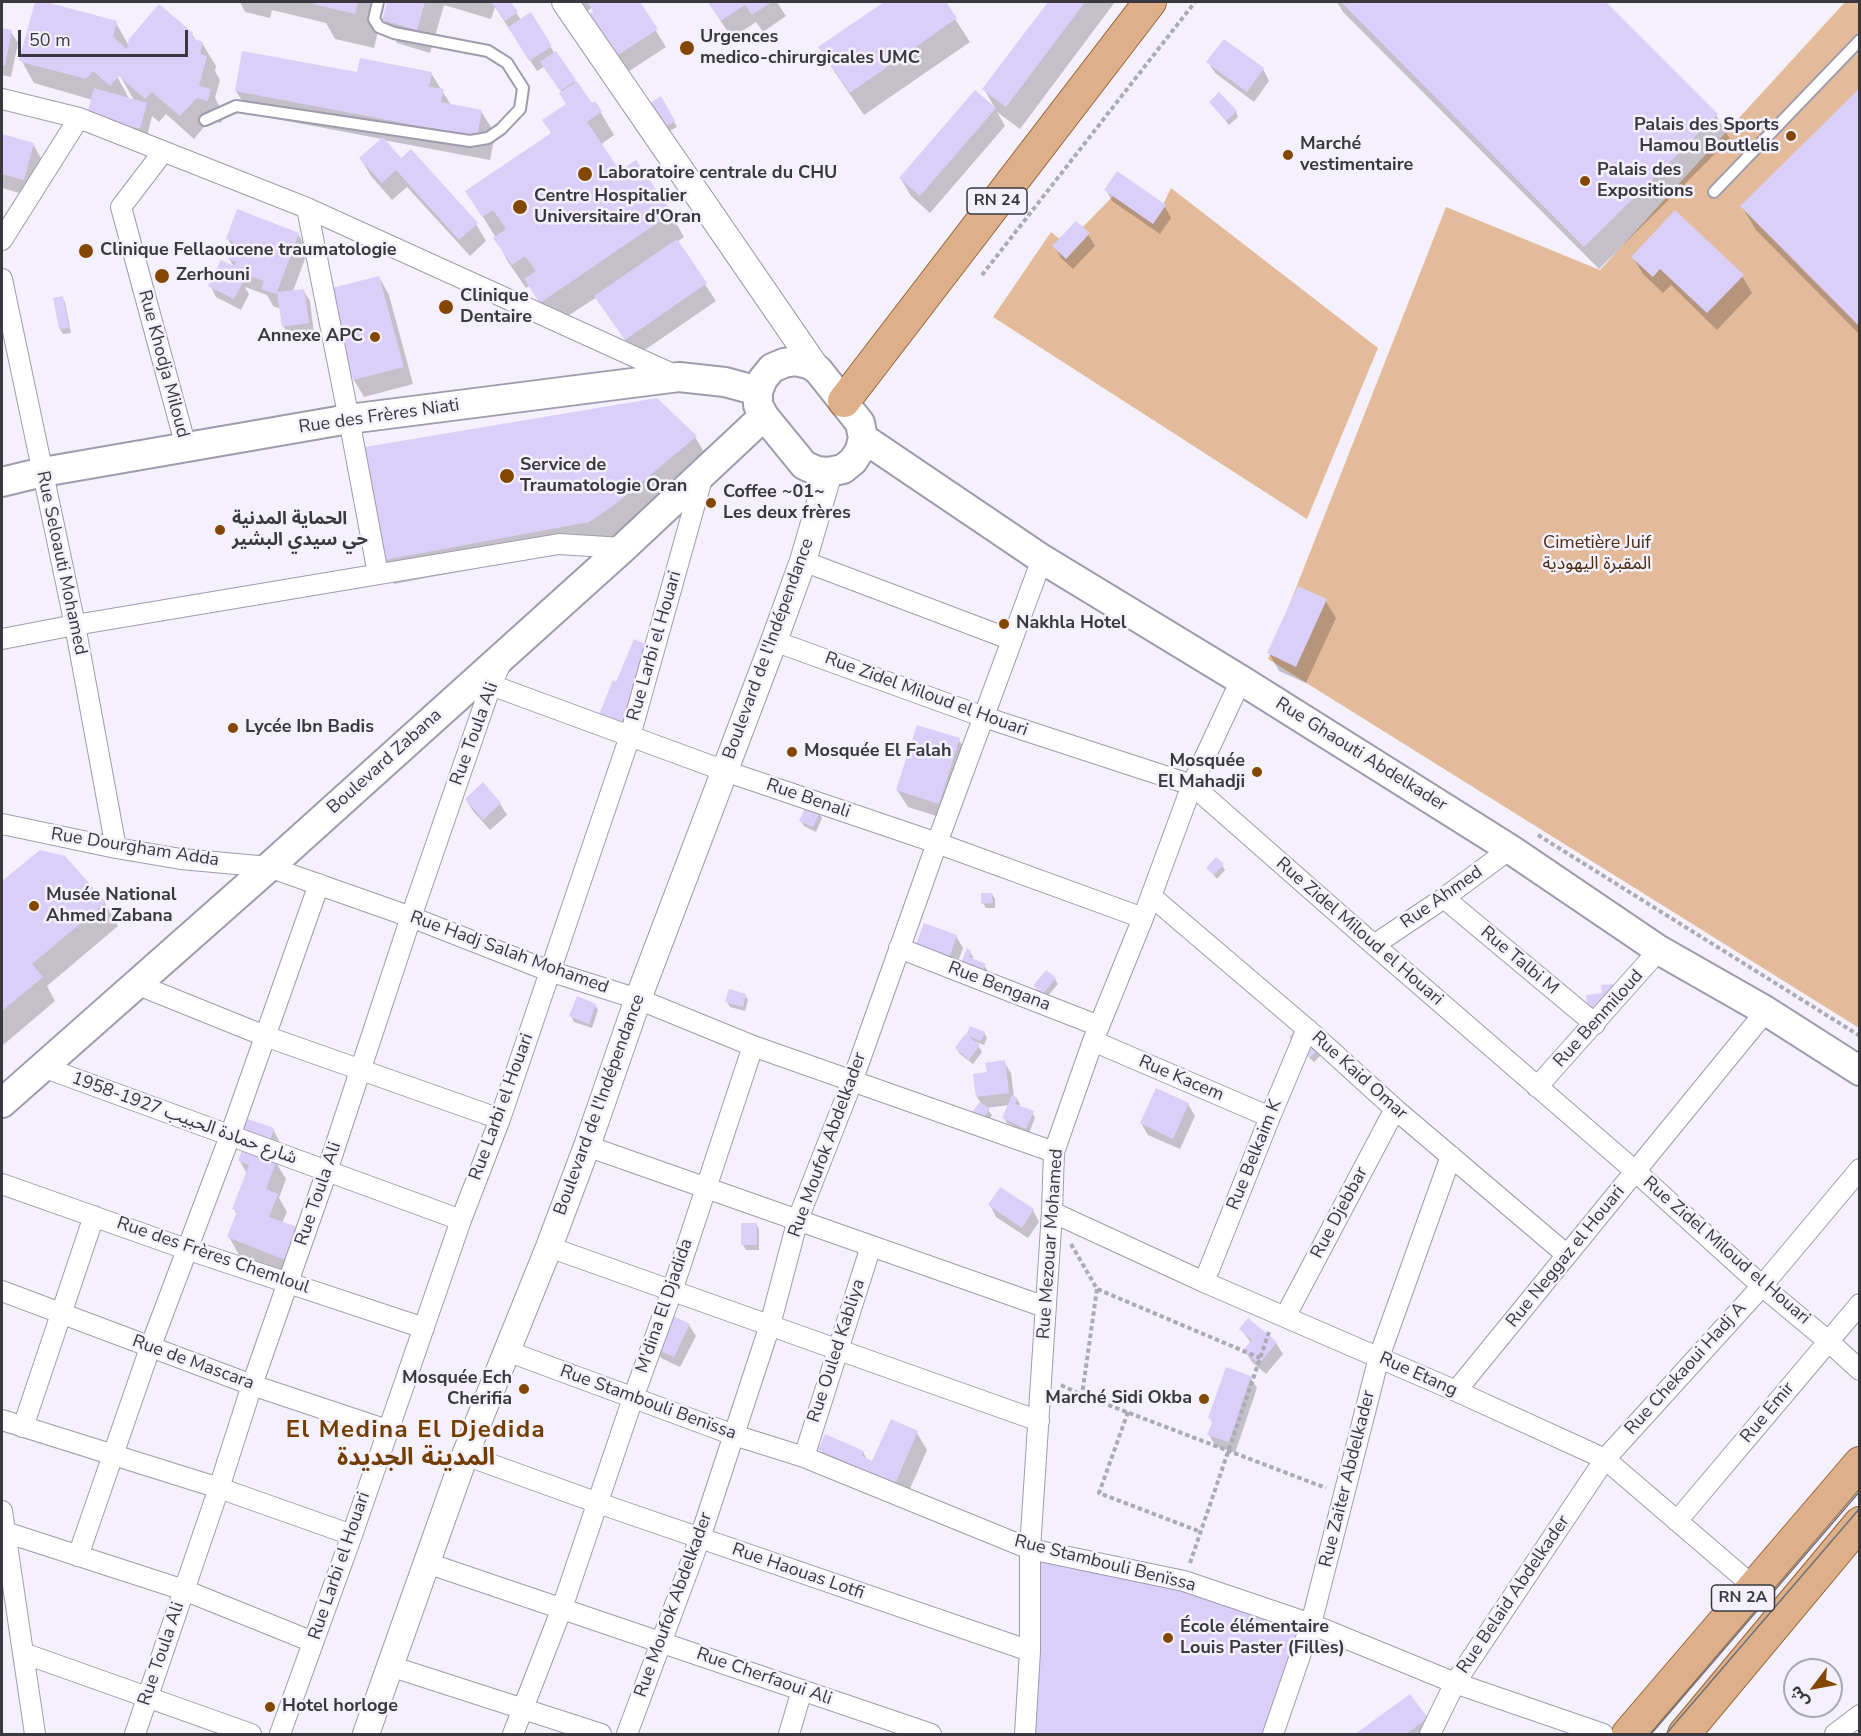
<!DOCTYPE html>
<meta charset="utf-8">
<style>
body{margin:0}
#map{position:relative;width:1861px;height:1736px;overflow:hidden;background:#f4f1fd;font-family:"Nunito Sans","Noto Sans Arabic",sans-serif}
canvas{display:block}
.frame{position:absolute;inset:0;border:3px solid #39383f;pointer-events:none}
.north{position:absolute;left:1783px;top:1658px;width:60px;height:60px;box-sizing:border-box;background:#f4f1fd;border:2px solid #a9a7b1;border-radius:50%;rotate:238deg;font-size:16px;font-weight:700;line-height:24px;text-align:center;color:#39383f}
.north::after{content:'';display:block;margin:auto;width:21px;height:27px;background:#834701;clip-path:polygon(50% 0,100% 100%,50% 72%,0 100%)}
.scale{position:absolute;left:18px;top:30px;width:170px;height:27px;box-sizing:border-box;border:3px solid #39383f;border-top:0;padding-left:8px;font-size:18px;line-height:21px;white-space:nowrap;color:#39383f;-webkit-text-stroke:4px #f4f1fd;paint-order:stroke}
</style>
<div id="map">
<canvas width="1861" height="1736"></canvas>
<div class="frame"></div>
<div class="north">ش</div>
<div class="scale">50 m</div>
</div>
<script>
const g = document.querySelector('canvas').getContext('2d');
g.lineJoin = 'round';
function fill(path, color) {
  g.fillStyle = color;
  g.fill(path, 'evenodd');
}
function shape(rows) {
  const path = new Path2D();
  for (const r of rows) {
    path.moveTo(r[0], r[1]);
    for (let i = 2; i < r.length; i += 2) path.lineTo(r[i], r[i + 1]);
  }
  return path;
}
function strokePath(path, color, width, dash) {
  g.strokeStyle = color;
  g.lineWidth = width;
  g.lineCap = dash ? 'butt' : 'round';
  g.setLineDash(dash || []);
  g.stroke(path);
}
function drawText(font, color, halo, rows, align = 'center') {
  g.font = font + ' "Nunito Sans","Noto Sans Arabic",sans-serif';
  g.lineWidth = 5;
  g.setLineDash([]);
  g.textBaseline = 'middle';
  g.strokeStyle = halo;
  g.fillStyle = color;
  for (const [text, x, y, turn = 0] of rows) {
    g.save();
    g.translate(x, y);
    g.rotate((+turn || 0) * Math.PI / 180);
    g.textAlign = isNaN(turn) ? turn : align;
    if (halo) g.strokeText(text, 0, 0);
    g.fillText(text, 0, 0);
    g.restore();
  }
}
fill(shape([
 [1845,2,1859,2,1859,1028,1268,659,1446,207,1600,270],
 [1125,184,1160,211,1171,188,1378,348,1307,519,993,317,1051,232,1066,244]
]), '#e3bb9b');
fill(shape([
 [36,2,116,23,129,46,192,34,196,41,202,43,216,66,215,71,220,80,215,98,224,114,221,123,210,120,194,139,166,114,159,122,152,116,146,140,95,126,93,100,34,83,21,60],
 [116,69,134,100,130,100,114,71],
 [236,2,385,2,374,48,335,39,326,23,272,10,270,18,245,12,240,2],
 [389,2,509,2,521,20,530,14,555,54,592,105,595,103,614,135,600,145,619,173,635,162,671,214,684,237,677,242,716,301,636,356,597,297,554,325,529,286,526,288,508,262,496,238,467,191,552,134,567,105,562,93,545,66,537,71,495,7,491,19,444,5,430,53,397,43,384,20],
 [550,2,638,2,666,47,617,79,592,8,567,25],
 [708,2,777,2,786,16,763,32,756,22,732,38],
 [886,2,944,2,970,42,864,115,834,71,820,48],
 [1050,2,1115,2,1020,129,997,112,1005,126,930,213,911,196,901,179,995,108,984,89],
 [1337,2,1604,2,1716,115,1730,139,1599,269,1343,12],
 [2,30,11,32,18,43,11,77,2,75],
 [1208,62,1263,69,1269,81,1254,102,1215,73],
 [431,73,451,105,481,111,495,134,490,160,383,140,401,160,476,224,486,241,470,256,407,187,392,200,371,176,361,159,382,139,250,114,236,91,358,74],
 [1860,90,1860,335,1756,230,1742,207],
 [660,99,677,127,664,134],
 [1210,102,1236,112,1238,117,1229,125],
 [2,135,33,144,43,162,33,197,2,188],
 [1106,190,1165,207,1171,218,1160,234,1112,201],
 [298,234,308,251,293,291,303,290,310,301,314,334,290,337,283,326,281,309,273,306,267,295,245,287,249,294,241,310,216,297,210,285,222,262,235,268,229,259,233,248,228,239],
 [1088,234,1095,246,1073,269,1061,258,1054,246],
 [1633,257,1742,276,1752,293,1717,330,1671,285,1663,293,1643,274],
 [379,277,389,295,413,384,364,397,354,380,330,290],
 [62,297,65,302,71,333,63,334,60,329],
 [695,437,709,460,630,526,602,545,394,584,381,561],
 [1325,600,1336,618,1306,683,1279,671,1269,653],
 [635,641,626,736,606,728],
 [959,740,969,757,949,820,908,807,897,790],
 [466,800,500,804,507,815,490,830,473,811],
 [819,813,822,818,816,832,804,826,801,821],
 [41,851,65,857,105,903,118,926,47,986,55,1001,2,1046,2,883],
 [1222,865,1225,870,1217,879,1208,868],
 [992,894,995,899,995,908,986,908,983,903],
 [956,936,963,948,956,967,924,955,918,944],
 [970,952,973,957,972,960,984,965,987,970,985,976,966,968],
 [1055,979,1058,984,1046,998,1038,992,1035,986],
 [745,995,748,1000,745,1011,730,1007,727,1002],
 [595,1005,598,1010,592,1028,574,1022,571,1016],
 [984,1033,987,1038,984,1045,976,1042,982,1052,973,1064,960,1054,957,1049,972,1041,968,1035],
 [1290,1038,1319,1048,1322,1054,1314,1062,1293,1043],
 [1004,1062,1011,1073,1014,1097,1017,1099,1020,1104,1019,1107,1032,1112,1035,1118,1029,1133,1007,1123,1004,1118,1010,1105,986,1108,992,1115,985,1125,981,1103,977,1097,975,1075,988,1073],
 [1188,1104,1195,1116,1180,1149,1148,1135,1141,1123],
 [273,1129,279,1141,273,1160,275,1161,286,1179,279,1198,287,1212,282,1223,298,1277,239,1255,229,1237,237,1215,234,1209,247,1174,240,1161],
 [990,1205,1033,1210,1039,1222,1028,1238,996,1217],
 [756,1224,759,1229,759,1250,746,1250,743,1245],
 [689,1325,696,1336,680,1367,661,1358,655,1347],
 [1241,1329,1276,1343,1283,1354,1266,1374,1252,1362,1245,1351,1251,1343],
 [1250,1377,1257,1388,1235,1453,1215,1446,1209,1434,1213,1423,1210,1418],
 [917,1433,927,1450,905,1500,830,1467,820,1449,863,1452,868,1461,873,1463],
 [1032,1551,1283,1734,1027,1734],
 [1409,1696,1426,1719,1436,1734,1358,1734]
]), '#0003');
fill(shape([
 [35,2,50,3,117,21,113,37,127,49,129,39,159,4,193,33,192,38,203,42,200,54,207,56,199,86,211,89,208,101,197,98,180,116,152,92,145,99,119,76,110,86,93,71,86,79,22,62,19,60],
 [314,2,358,2,355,14,313,4],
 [387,2,425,2,417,30,382,20],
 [491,2,511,2,518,12,505,21],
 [587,2,640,2,658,29,606,63,579,21,594,11],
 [708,2,772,2,752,15,745,5,721,21],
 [884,2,946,2,957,18,850,93,818,47],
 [1048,2,1085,2,1006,107,982,89],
 [1341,2,1606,2,1718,114,1584,247],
 [531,12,552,46,529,61,508,27],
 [2,28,12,30,5,66,2,65],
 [1224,39,1264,68,1247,92,1206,62],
 [242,51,357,72,360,58,432,72,429,87,444,89,441,102,482,110,477,137,235,91],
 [556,51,576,80,560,91,540,62],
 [577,81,592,103,595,101,602,111,587,122,620,171,636,160,672,213,540,303,524,279,536,271,525,256,512,265,493,238,506,229,493,210,482,217,465,191,551,133,542,120,566,104,559,93],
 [94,88,147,103,140,129,87,114],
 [1860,88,1860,327,1740,206],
 [975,90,996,108,920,196,899,178],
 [1219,92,1237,111,1226,121,1209,102],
 [661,96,675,121,660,130,645,106],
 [2,134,34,143,24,180,2,174],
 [383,137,401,158,411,149,478,223,459,240,396,170,382,183,359,158],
 [1117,171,1166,205,1153,224,1104,190],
 [237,209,299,233,277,292,304,289,309,323,282,327,277,292,276,294,261,289,264,281,232,270,230,274,243,282,234,299,208,286,221,260,234,266,236,262,228,259,234,242,226,239],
 [1675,210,1744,275,1707,313,1660,269,1653,277,1631,257],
 [1076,221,1090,233,1066,259,1052,246],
 [677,239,707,283,625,340,594,296],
 [379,276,404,367,353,380,328,289],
 [63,296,69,328,59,329,53,298],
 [657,398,697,436,617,503,589,522,379,561,359,448],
 [1298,586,1327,599,1296,667,1267,653],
 [634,639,652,647,620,726,598,717,613,680,616,682],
 [917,725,960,738,939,804,896,790],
 [483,782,501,803,483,820,465,799],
 [806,806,820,812,813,827,799,821],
 [40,850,65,856,106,902,32,964,43,977,2,1011,2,881],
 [1216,857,1224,864,1214,875,1206,868],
 [981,893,992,893,993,903,981,904],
 [924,923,957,935,950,956,916,944],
 [967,948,971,951,969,957,986,964,982,972,961,963],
 [1046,970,1056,978,1043,994,1033,986],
 [1613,984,1615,1008,1588,1010,1586,995,1602,993,1601,985],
 [729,989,746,994,743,1007,725,1002],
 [577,996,596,1004,589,1024,569,1016],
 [970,1026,985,1032,981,1041,966,1035],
 [1298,1027,1320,1048,1310,1058,1289,1037],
 [965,1034,980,1045,969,1060,955,1048],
 [1005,1060,1009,1093,976,1097,973,1074,987,1072,985,1063],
 [1156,1088,1189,1103,1173,1139,1140,1123],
 [1012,1095,1018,1098,1015,1104,1034,1111,1026,1129,1002,1118],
 [980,1102,990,1109,981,1121,971,1113],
 [245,1118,274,1128,268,1147,238,1137],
 [243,1147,277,1160,266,1189,278,1194,269,1217,300,1228,288,1261,227,1237,237,1211,232,1209,249,1165,238,1161],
 [1000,1187,1034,1209,1022,1228,988,1205],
 [741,1223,757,1223,757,1245,741,1245],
 [669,1314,690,1324,674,1357,653,1347],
 [1248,1318,1277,1342,1259,1364,1243,1350,1252,1340,1239,1329],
 [1226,1367,1251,1376,1229,1442,1207,1435,1213,1420,1208,1418],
 [891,1419,918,1431,895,1484,818,1450,825,1434,864,1451,862,1456,872,1461],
 [1030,1549,1311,1624,1273,1734,1025,1734],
 [1410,1694,1428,1718,1406,1734,1355,1734]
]), '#d9cff9');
const service = shape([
 [205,120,236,106,470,141,488,138,501,129,520,109,523,88,507,63,488,51,394,33,379,27,374,19,378,2],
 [1714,192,1860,40]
]);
const minor = shape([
 [2,99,79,118,307,208,677,376],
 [163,152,121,207,186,447],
 [307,208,349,419,378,574],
 [2,240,79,118],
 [2,279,75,625,116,848],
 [803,561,1012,640],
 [2,639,75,625,559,544,623,548],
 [774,641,984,717,1192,785,1374,945,1635,1171,1762,1286,1828,1341,1860,1370],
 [478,684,491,685,725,771,937,843,1143,918],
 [2,824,116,848,181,859,269,867,411,917,549,971,638,999,753,1046,1054,1152],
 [1151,896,1307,1029,1395,1109,1567,1255],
 [1444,898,1595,1024],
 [1374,945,1444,898,1510,849],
 [899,948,1099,1026],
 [136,984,265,1036,500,1119],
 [1093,1041,1270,1117],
 [43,1067,461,1220],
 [1537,1087,1659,950],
 [587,1146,1045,1307],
 [2,1184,186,1249,424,1328],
 [1052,1212,1204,1282,1456,1391,1605,1459,1753,1586],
 [549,1247,1039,1421],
 [1204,1282,1270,1117,1307,1029],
 [2,1291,252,1385,387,1430],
 [1285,1317,1395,1109],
 [507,1351,734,1435,804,1457,1030,1549,1184,1581,1311,1624,1455,1683,1603,1734],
 [1456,1391,1766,1011],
 [2,1420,219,1488,352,1535],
 [23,1427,94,1216],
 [465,1455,598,1503,1030,1651],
 [804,1457,871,1246],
 [2,1511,35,1734],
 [1677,1521,1860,1304],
 [5,1532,184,1590,313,1642],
 [78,1556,150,1348,230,1136,319,884],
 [427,1563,931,1734],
 [23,1653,251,1734],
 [390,1666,601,1734],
 [135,1734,219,1488,252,1385,327,1171,411,917,491,685,502,661],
 [280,1734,352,1535,461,1220,500,1119,630,736,703,475],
 [513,1734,562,1608,633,1398,672,1291,753,1046],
 [627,1734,700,1538,770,1325,798,1219,852,1082,937,843,1042,559],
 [789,1734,802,1690],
 [1025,1734,1030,1651,1030,1549,1052,1212,1054,1152,1093,1041,1143,918,1192,785,1241,680],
 [1273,1734,1311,1624,1379,1357,1451,1156],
 [1430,1734,1455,1683,1605,1459,1762,1286,1860,1169],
 [1835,1734,1860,1715]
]);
const tertiary = shape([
 [565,2,818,370],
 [366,1734,465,1455,549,1247,587,1146,638,999,774,641,803,561,829,472]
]);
const secondary = shape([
 [795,361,809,364,818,370,860,423,863,438,860,450,853,461,843,469,829,472,817,471,804,465,764,416,758,405,758,391,763,379,772,368,784,363,795,361],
 [863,438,1042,559,1241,680,1510,849,1659,950,1766,1011,1860,1071],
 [2,482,43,472,349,419,679,377,725,382,758,391],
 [2,1103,269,867,623,548,764,416]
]);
const primary = shape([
 [844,401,1150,2],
 [1628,1734,1860,1463],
 [1684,1734,1860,1523]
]);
strokePath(service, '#9f9bad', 14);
strokePath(minor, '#9f9bad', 22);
strokePath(tertiary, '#9f9bad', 28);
strokePath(secondary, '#9f9bad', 32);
strokePath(primary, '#95643c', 34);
strokePath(shape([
 [982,275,1195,2],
 [1538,835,1860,1036],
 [1071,1244,1097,1289,1260,1358],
 [1097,1289,1082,1395,1326,1488],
 [1061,1385,1082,1395],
 [1128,1412,1099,1493,1201,1532],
 [1190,1563,1269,1332]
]), '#acaab4', 4, [4.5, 3]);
strokePath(service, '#fff', 10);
strokePath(minor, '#fff', 20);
strokePath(tertiary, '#fff', 26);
strokePath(secondary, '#fff', 28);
strokePath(primary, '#ddb089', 32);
strokePath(shape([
 [1651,1734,1860,1491],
 [1666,1734,1860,1508]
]), '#706f77', 1.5);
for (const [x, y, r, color] of [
 [687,48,8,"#834701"],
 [1791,136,6,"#834701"],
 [1288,155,6,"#834701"],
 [585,174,8,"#834701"],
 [1585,181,6,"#834701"],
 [520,207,8,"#834701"],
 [86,251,8,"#834701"],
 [162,276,8,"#834701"],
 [446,307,8,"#834701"],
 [375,337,6,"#834701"],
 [507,476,8,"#834701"],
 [711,503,6,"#834701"],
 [220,530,6,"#834701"],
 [1004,624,6,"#834701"],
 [233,728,6,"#834701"],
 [792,752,6,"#834701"],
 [1257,772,6,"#834701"],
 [34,906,6,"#834701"],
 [524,1389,6,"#834701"],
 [1204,1399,6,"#834701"],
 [1168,1638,6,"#834701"],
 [270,1707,6,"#834701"]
]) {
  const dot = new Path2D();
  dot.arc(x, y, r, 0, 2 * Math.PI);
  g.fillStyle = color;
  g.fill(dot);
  strokePath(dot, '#f4f1fd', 2);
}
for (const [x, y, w] of [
 [997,201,60],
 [1743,1598,63]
]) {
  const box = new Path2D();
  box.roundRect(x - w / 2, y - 13, w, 26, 4.5);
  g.fillStyle = '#f4f1fd';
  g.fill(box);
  strokePath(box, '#39383f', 1.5);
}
drawText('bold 16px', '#39383f', null, [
 ["RN 24",997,201],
 ["RN 2A",1743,1598]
]);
drawText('bold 18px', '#39383f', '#f4f1fd', [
 ["Urgences",700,38],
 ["medico-chirurgicales UMC",700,59],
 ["Palais des Sports",1779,126,"right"],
 ["Hamou Boutlelis",1779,147,"right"],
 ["Marché",1300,145],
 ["vestimentaire",1300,166],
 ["Palais des",1597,171],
 ["Expositions",1597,192],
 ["Laboratoire centrale du CHU",598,174],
 ["Centre Hospitalier",534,197],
 ["Universitaire d'Oran",534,218],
 ["Clinique Fellaoucene traumatologie",100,251],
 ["Zerhouni",176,276],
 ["Clinique",460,297],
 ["Dentaire",460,318],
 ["Annexe APC",363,337,"right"],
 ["Service de",520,466],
 ["Traumatologie Oran",520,487],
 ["Coffee ~01~",723,493],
 ["Les deux frères",723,514],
 ["الحماية المدنية",232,520],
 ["حي سيدي البشير",232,541],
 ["Nakhla Hotel",1016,624],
 ["Lycée Ibn Badis",245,728],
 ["Mosquée El Falah",804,752],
 ["Mosquée",1245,762,"right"],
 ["El Mahadji",1245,783,"right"],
 ["Musée National",46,896],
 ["Ahmed Zabana",46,917],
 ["Mosquée Ech",512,1379,"right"],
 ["Cherifia",512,1400,"right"],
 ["Marché Sidi Okba",1192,1399,"right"],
 ["École élémentaire",1180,1628],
 ["Louis Paster (Filles)",1180,1649],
 ["Hotel horloge",282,1707]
], 'left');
drawText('18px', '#39383f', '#f4f1fd', [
 ["Rue Khodja Miloud",163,364,75],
 ["Rue des Frères Niati",379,417,-8],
 ["Rue Seloauti Mohamed",61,563,78],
 ["Rue Larbi el Houari",655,646,-74],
 ["Boulevard de l'Indépendance",769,649,-70],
 ["Rue Zidel Miloud el Houari",926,695,20],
 ["Rue Toula Ali",475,734,-70],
 ["Rue Ghaouti Abdelkader",1361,755,32],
 ["Boulevard Zabana",385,762,-42],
 ["Rue Benali",808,799,19],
 ["Rue Dourgham Adda",135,848,9],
 ["Rue Ahmed",1442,898,-35],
 ["Rue Zidel Miloud el Houari",1359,932,41],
 ["Rue Hadj Salah Mohamed",509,953,20],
 ["Rue Talbi M",1519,961,40],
 ["Rue Bengana",999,987,21],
 ["Rue Benmiloud",1599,1019,-48],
 ["Rue Kaid Omar",1359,1076,42],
 ["Rue Kacem",1181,1079,23],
 ["Boulevard de l'Indépendance",600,1105,-70],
 ["Rue Larbi el Houari",502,1107,-70],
 ["شارع حمادة الحبيب 1927-1958",184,1119,20],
 ["Rue Moufok Abdelkader",828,1145,-70],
 ["Rue Belkaim K",1255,1155,-68],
 ["Rue Toula Ali",319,1194,-71],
 ["Rue Djebbar",1340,1213,-62],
 ["Rue Mezouar Mohamed",1051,1244,-86],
 ["Rue Zidel Miloud el Houari",1726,1251,41],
 ["Rue des Frères Chemloul",213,1256,19],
 ["Rue Neggaz el Houari",1566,1257,-51],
 ["M'dina El Djadida",665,1306,-71],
 ["Rue Ouled Kabliya",837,1351,-72],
 ["Rue de Mascara",193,1363,20],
 ["Rue Chekaoui Hadj A",1686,1369,-48],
 ["Rue Etang",1418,1375,24],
 ["Rue Stambouli Benïssa",648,1403,20],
 ["Rue Emir",1768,1413,-50],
 ["Rue Zaiter Abdelkader",1348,1479,-76],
 ["Rue Stambouli Benïssa",1105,1564,14],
 ["Rue Larbi el Houari",340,1566,-71],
 ["Rue Haouas Lotfi",798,1572,19],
 ["Rue Belaid Abdelkader",1514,1595,-56],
 ["Rue Moufok Abdelkader",674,1605,-70],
 ["Rue Toula Ali",162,1654,-71],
 ["Rue Cherfaoui Ali",764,1677,19]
]);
drawText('18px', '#4b2c10', '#f4f1fd', [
 ["Cimetière Juif",1597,544],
 ["المقبرة اليهودية",1597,565]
]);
g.letterSpacing = '1.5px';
drawText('bold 24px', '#733d00', '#f4f1fd', [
 ["El Medina El Djedida",416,1431],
 ["المدينة الجديدة",416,1459]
]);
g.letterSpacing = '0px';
</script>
